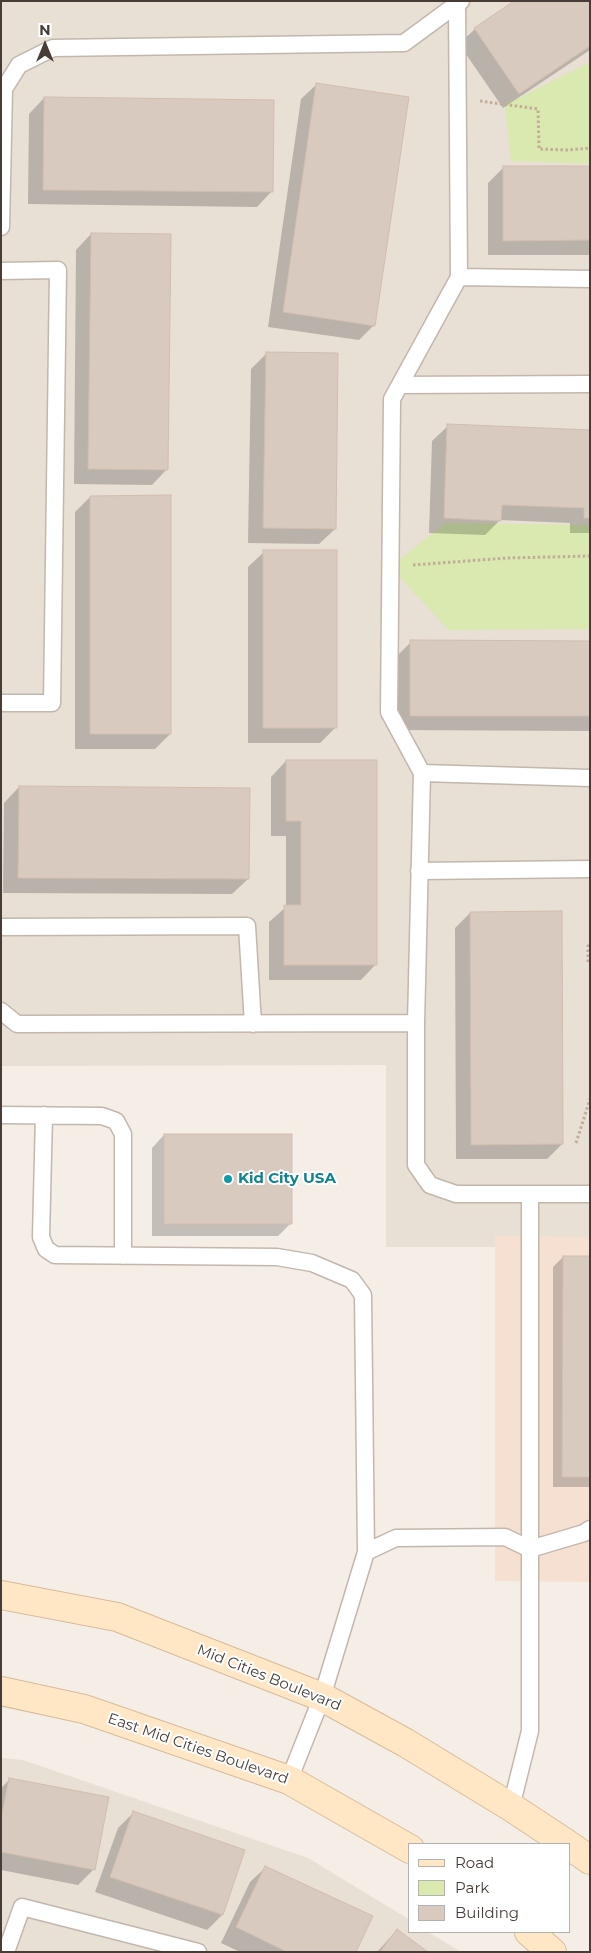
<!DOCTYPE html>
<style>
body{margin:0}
#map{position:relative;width:591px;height:1953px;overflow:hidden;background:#f4eee7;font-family:Montserrat,sans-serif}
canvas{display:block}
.frame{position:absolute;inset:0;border:2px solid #473d36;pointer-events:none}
.legend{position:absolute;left:408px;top:1843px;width:162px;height:90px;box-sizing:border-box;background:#fff;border:1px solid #b5b1af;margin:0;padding:6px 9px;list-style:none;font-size:15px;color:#473d36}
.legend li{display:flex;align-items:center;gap:10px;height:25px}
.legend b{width:25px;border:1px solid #b5b1af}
.north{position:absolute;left:20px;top:20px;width:50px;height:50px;-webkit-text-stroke:4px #fff;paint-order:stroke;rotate:0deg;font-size:14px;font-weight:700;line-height:20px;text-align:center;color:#473d36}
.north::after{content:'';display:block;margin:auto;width:18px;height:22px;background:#473d36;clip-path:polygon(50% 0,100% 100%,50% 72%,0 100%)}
</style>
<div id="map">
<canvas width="591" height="1953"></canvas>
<div class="frame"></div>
<ul class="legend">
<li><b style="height:6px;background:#ffe7c6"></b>Road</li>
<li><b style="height:14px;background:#d9e9af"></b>Park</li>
<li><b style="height:14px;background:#d9cabf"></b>Building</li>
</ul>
<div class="north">N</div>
</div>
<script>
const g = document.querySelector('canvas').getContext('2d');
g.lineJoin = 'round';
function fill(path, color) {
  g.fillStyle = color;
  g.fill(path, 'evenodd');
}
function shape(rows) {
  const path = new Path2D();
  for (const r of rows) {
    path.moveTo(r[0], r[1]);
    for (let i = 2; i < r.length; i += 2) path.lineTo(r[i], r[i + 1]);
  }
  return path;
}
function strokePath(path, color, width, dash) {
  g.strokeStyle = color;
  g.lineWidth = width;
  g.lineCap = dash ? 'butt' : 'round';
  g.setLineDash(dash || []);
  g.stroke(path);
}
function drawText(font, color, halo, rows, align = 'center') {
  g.font = font + ' Montserrat,sans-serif';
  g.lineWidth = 4;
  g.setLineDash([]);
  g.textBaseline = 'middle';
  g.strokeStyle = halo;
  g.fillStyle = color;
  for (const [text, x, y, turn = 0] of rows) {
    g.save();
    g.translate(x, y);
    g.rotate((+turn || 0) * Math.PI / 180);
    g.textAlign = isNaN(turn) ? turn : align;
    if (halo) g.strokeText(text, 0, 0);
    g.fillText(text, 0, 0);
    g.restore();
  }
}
fill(shape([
 [1,1,590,1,590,1247,386,1247,386,1065,1,1066],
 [1,1758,23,1760,308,1858,410,1920,410,1932,428,1932,461,1952,1,1952]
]), '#e8dfd5');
fill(shape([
 [495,1236,590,1237,590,1582,495,1581]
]), '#f6e0d2');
fill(shape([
 [590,62,590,164,511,161,505,105],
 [446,523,590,525,590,629,449,630,390,567]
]), '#d9e9af');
fill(shape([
 [590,1,590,50,503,108,459,44,475,29],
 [317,84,374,325,359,340,268,327,301,99],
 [44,98,272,191,257,207,28,204,29,114],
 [590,167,590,255,488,255,488,183,503,168],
 [91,234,167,469,152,485,74,484,76,250],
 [267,353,335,529,319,544,248,543,251,369],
 [448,426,590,431,590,533,570,533,570,523,500,520,485,535,429,533,432,441],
 [90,497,170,734,155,749,75,749,75,512],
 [264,552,335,728,320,743,248,743,248,567],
 [411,642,590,642,590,731,396,730,396,657],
 [286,761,376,964,361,980,269,980,269,922,286,907,286,836,271,836,271,777],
 [19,787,248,879,232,894,3,893,4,803],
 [470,913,562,1144,547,1159,456,1159,455,928],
 [164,1135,291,1223,278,1236,152,1236,152,1148],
 [563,1257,590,1257,590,1487,553,1487,553,1267],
 [10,1779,93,1870,78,1885,1,1870,1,1788],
 [133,1813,244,1851,222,1915,207,1930,95,1892,118,1828],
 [266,1867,354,1952,240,1952,221,1943,250,1882],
 [397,1930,426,1952,377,1952]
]), '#0003');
const building = shape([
 [514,1,590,1,590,46,519,94,474,28,514,1],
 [316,83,409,97,375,326,283,312,316,83],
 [44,97,274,100,273,192,43,190,44,97],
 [503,166,590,166,590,240,503,241,503,166],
 [91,233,171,234,168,470,88,469,91,233],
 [266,352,338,353,336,529,263,528,266,352],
 [447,424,590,430,590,518,584,518,584,508,502,505,501,521,444,518,447,424],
 [171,495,171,734,90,734,90,496,171,495],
 [263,550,337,550,337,728,263,728,263,550],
 [410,640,590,641,590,716,410,716,410,640],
 [286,760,377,760,377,965,284,965,284,905,301,905,301,821,286,821,286,760],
 [19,786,250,788,249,879,18,878,19,786],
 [562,911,563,1144,471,1145,470,912,562,911],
 [164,1134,292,1134,292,1224,164,1224,164,1134],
 [563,1256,590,1256,590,1477,562,1477,563,1256],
 [9,1778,109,1797,95,1870,1,1852,1,1819,9,1778],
 [133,1811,245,1850,223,1915,110,1877,133,1811],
 [265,1866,373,1916,356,1952,287,1952,236,1927,265,1866],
 [397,1929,428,1952,380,1952,397,1929]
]);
fill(building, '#d9cabf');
strokePath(building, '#d1beaf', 1);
const service = shape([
 [457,5,459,277,392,399,389,712,422,773,416,1023,416,1165,430,1185,456,1194,590,1194],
 [1,227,4,89,19,65,53,48,404,43,461,1],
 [1,271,58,270,52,703,1,703],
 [459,277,590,279],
 [400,385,590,384],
 [422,773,590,778],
 [419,871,590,869],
 [1,927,247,926,253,1024],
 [1,1011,17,1024,416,1023],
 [1,1115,102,1116,116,1121,123,1134,123,1256],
 [44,1115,41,1237,46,1249,55,1255,277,1257,312,1263,352,1280,363,1295,366,1552,322,1697,289,1780],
 [366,1552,396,1538,505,1537,530,1549,584,1533,590,1529],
 [511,1807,530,1731,530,1194],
 [6,1952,22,1907,198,1952]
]);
const secondary = shape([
 [1,1595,117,1617,322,1697,406,1743,511,1807,567,1844],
 [1,1691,84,1709,289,1780,410,1849],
 [570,1846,590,1860],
 [529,1932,552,1952]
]);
strokePath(service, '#c3b7ac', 19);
strokePath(secondary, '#d8bb98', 30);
strokePath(shape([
 [480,101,538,109,539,149,568,150,590,148],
 [413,565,507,558,590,556],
 [588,962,588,946,590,944],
 [576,1143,590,1099]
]), '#c2ad9a', 3, [2.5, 2.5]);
strokePath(service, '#fff', 16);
strokePath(secondary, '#ffe7c6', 28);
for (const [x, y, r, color] of [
 [228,1179,5,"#0f9aa8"]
]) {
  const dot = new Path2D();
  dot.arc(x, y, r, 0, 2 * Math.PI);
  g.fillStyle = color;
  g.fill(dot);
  strokePath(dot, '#fff', 2);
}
drawText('bold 15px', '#0d838f', '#fff', [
 ["Kid City USA",238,1179]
], 'left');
drawText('15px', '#473d36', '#fff', [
 ["Mid Cities Boulevard",269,1678,22],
 ["East Mid Cities Boulevard",198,1749,19]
]);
</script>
